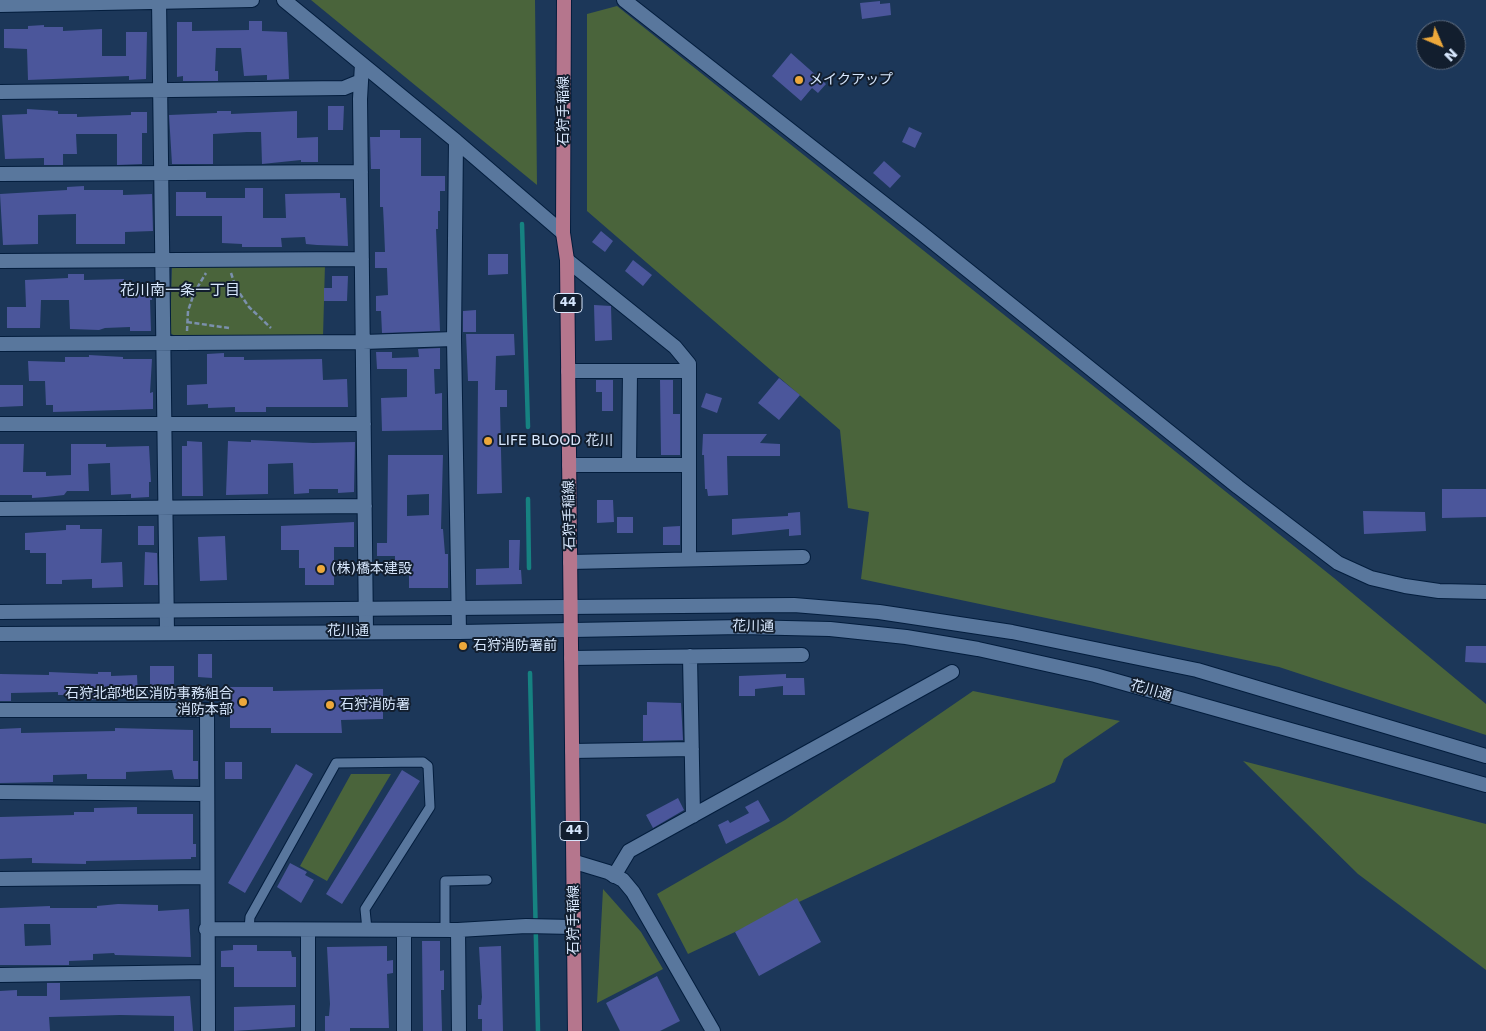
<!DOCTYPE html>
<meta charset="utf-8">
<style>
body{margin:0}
#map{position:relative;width:1486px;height:1031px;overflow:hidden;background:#1c3759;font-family:"DejaVu Sans",sans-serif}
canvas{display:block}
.north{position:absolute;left:1416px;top:20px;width:50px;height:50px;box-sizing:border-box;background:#121e2e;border:1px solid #616e81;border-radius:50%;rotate:135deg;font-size:14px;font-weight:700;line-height:20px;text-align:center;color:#d7e7fd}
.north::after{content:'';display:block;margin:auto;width:18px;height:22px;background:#eda83b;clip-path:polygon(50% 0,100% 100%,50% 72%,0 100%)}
</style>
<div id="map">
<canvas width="1486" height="1031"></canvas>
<div class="north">N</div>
</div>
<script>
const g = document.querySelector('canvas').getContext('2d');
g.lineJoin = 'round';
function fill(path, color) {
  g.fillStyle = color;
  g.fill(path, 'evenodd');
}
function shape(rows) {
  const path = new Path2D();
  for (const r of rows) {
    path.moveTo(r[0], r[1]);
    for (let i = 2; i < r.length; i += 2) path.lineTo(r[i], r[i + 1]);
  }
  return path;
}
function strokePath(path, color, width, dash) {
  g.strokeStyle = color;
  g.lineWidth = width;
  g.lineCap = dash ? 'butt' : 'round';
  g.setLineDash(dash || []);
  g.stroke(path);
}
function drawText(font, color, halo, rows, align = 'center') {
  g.font = font + ' "DejaVu Sans","Noto Sans JP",sans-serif';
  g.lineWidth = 4;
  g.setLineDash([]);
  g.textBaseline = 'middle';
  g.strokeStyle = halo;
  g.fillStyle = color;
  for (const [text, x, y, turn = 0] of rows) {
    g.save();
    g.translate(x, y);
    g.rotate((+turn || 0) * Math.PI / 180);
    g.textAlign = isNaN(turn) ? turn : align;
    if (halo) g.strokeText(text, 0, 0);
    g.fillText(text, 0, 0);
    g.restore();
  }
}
fill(shape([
 [311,0,535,0,537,185],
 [617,6,1334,578,1486,704,1486,735,1279,667,861,579,869,512,848,508,840,430,587,211,587,14],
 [325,264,323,337,175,336,170,333,172,266],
 [973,691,1120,721,1064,759,1055,782,688,954,657,894,785,820],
 [1243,761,1486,824,1486,970,1358,874],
 [351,774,391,774,327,881,300,866],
 [603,889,641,932,663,969,597,1003]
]), '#4a643b');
strokePath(shape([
 [522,224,528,427],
 [528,499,529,568],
 [530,673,538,1031]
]), '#168281', 4.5);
fill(shape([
 [880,1,880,4,890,3,891,15,862,19,860,3],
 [249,21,262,21,262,31,287,32,289,79,267,80,267,75,244,76,241,48,216,48,215,71,218,71,218,81,183,81,183,76,177,77,177,22,192,22,192,31,249,30],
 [44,25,44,27,63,27,63,31,102,29,102,56,126,56,126,32,147,32,146,79,129,80,129,76,28,80,27,49,4,48,4,29,28,29,28,26],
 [791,53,826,84,818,93,812,88,801,101,772,76],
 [328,106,344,106,343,130,328,130],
 [27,109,58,111,58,114,77,114,77,117,131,115,131,112,147,112,147,133,142,133,142,164,117,165,117,134,76,134,77,154,63,154,63,165,44,165,44,158,5,159,2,115,27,114],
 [217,111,231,111,231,114,297,111,297,138,318,137,318,162,301,162,301,160,262,164,261,132,247,132,213,134,213,164,172,164,169,115,217,113],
 [909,127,922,133,915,148,902,142],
 [380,130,400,130,400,138,421,138,421,176,445,176,445,191,440,191,440,211,438,211,438,229,436,229,440,331,382,333,381,311,376,311,376,296,388,295,387,268,375,268,375,252,385,252,384,227,383,207,380,207,380,169,371,169,370,137,380,137],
 [884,161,901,176,890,188,873,173],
 [84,186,84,190,123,190,123,195,152,194,153,231,125,232,125,244,76,244,76,214,38,215,38,244,3,245,0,194,67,190,67,187],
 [245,188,263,188,263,218,286,218,285,194,340,193,340,198,346,198,348,246,317,245,306,244,305,237,281,238,282,247,242,247,242,244,222,243,222,216,176,216,176,192,206,192,206,198,245,198],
 [601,231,613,241,605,252,592,242],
 [488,254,508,254,508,274,488,275],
 [633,260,652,275,643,286,625,271],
 [68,274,84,274,84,280,124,279,124,284,152,284,152,300,150,300,151,331,130,331,130,327,105,328,99,330,70,329,69,300,41,300,40,328,7,328,7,307,26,307,25,280,68,278],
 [332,276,348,276,347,301,324,301,324,288,332,288],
 [594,305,611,306,612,340,595,341],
 [476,310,476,332,463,332,463,311],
 [466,334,514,334,515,355,496,356,495,390,507,390,507,407,500,407,502,493,477,494,478,381,468,381],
 [440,348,440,369,434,369,435,394,442,393,442,430,382,431,381,398,407,397,407,369,377,369,376,352,392,352,392,358,419,357,418,349],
 [224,353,224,357,244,357,244,360,322,359,323,380,347,379,348,407,266,407,266,412,235,412,235,407,208,408,208,404,187,405,187,385,207,384,207,354],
 [89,355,123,357,123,359,152,359,150,393,153,392,153,409,53,412,53,405,46,405,45,381,29,381,28,361,65,362,65,357,89,357],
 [779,378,800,395,779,420,758,403],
 [596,380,613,380,613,411,602,411,602,392,596,392],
 [660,380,673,380,673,414,680,414,680,455,661,455],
 [0,385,23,385,23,406,0,407],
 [706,393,722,398,717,413,701,407],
 [703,434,767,434,760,443,780,444,780,456,727,456,728,495,708,496,707,489,705,489,704,455,702,455],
 [251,440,313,443,355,442,354,492,338,493,338,489,309,489,309,493,294,494,293,463,268,464,268,494,226,495,228,441,251,442],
 [187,441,202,442,203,496,182,496,182,446,187,446],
 [0,444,24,444,23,472,46,472,46,476,71,475,71,444,106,444,106,447,149,446,151,482,149,482,149,497,131,498,131,494,111,495,110,463,88,464,89,491,67,491,64,495,46,497,32,498,32,495,0,495],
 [388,455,443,455,441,529,443,529,445,554,448,554,448,588,409,588,409,562,395,563,395,556,377,556,377,543,387,543],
 [429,494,429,515,407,516,407,495],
 [1442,489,1486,489,1486,517,1442,518],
 [597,500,613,500,614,522,597,523],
 [1363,511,1425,512,1426,531,1364,534],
 [800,512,801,535,789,536,789,529,732,535,732,519,788,516,788,513],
 [617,517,633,517,633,533,617,533],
 [354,522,354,547,334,547,334,585,305,585,305,568,299,568,299,550,281,550,281,526],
 [66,525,80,525,80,529,102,529,101,563,122,562,123,587,92,588,92,579,62,580,62,584,46,584,46,553,30,553,30,550,25,550,25,533,66,530],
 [138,526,154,526,154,545,138,545],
 [680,526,680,545,663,545,663,527],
 [225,536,227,580,200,581,198,537],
 [509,540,520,540,519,570,521,570,522,584,476,585,476,569,509,568],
 [145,552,157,553,158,585,144,585],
 [1466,646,1486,646,1486,663,1465,662],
 [198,654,212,654,212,678,198,677],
 [150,666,174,666,174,684,150,685],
 [49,672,98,674,98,672,111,672,111,676,137,675,138,695,105,695,105,700,83,700,80,699,80,695,58,695,58,692,11,693,11,701,0,701,0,674,49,675],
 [786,674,786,678,804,678,805,695,783,695,783,686,755,689,755,696,739,696,739,676],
 [230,687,273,687,273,691,383,689,383,719,341,720,342,733,271,733,271,728,230,728],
 [647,702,681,703,683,740,643,741,643,715,647,715],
 [21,728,21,733,115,731,115,728,193,730,193,761,198,761,198,779,174,779,172,770,126,772,126,779,87,779,87,774,53,775,53,782,0,783,0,729],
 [225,762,242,762,242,779,225,779],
 [296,764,313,774,245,893,228,883],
 [402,770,420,781,342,904,326,894],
 [678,798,684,810,653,828,646,815],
 [758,800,770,821,726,844,718,825,728,820,730,823,749,813,745,807],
 [137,807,137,814,193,814,193,844,196,844,196,857,191,857,191,859,86,861,86,864,32,863,32,858,0,859,0,817,74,815,74,812,94,812,94,808],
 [290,863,307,872,305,875,314,880,301,903,277,887],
 [797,898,821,942,759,976,735,932],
 [118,904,158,905,158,911,189,909,191,957,115,955,114,953,93,954,93,960,69,961,69,965,0,965,0,908,50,906,50,908,97,908,97,906],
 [24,924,50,924,51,945,25,946],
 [422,941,440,941,440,971,444,970,444,990,441,990,442,1031,423,1031],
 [233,945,257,945,257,951,291,951,292,957,296,957,296,987,234,987,234,967,221,967,221,951,233,950],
 [387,946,387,961,393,960,393,973,387,974,389,1028,350,1028,350,1031,325,1031,325,1016,329,1016,330,1004,327,947],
 [501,946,503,1031,482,1031,482,1019,478,1019,478,1005,481,1005,482,997,479,947],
 [657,976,680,1021,660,1031,620,1031,606,1003],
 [47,983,60,983,60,1000,190,996,193,1031,174,1031,174,1016,120,1015,49,1017,50,1031,0,1031,0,991,17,990,17,996,47,996],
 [295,1005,295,1027,234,1031,234,1007]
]), '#4b569b');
const service = shape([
 [249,929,250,917,336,763,423,762,428,766,430,807,365,909,367,930],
 [445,930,445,881,487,880]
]);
const minor = shape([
 [159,0,167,633],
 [284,0,456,141,563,233],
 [624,0,919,231,1238,487,1338,563,1371,578,1405,586,1439,591,1486,592],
 [0,5,252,0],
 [362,64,360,99,366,631],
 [0,92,344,88,361,81],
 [456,141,454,339,459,632],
 [0,174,361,172],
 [567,260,675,347,689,364,689,559],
 [0,261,362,259],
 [0,344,363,342,454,339],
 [568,371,689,371],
 [0,424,364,424],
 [569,465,689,465],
 [629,465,630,372],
 [0,509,365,506],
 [570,562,803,557],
 [690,656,693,816],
 [571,658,802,655],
 [0,710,207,710,208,1031],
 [572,751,692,749],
 [0,792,207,794],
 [614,876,629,851,952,672],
 [0,879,207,877],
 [206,929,458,930,526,926,573,927],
 [308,930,308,1031],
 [458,930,459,1031],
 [0,975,207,972],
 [404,1031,404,930]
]);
const tertiary = shape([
 [0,612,794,605,879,612,1012,632,1197,670,1486,756],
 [0,634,459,632,742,627,830,629,906,637,978,649,1095,675,1486,785],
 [575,862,608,872,623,880,633,892,713,1031]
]);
const primary = shape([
 [564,0,563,233,567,260,575,1031]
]);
strokePath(service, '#031d3d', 11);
strokePath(minor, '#031d3d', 16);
strokePath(tertiary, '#031d3d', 16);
strokePath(primary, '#031d3d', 16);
strokePath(shape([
 [231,273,236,288,249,307,271,328],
 [187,322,229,328],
 [187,331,188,311,194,293,206,273]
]), '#7b90ac', 2.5, [5, 2.5]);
strokePath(service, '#59779d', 9);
strokePath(minor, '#59779d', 14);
strokePath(tertiary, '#59779d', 14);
strokePath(primary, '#b5768d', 14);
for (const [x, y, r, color] of [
 [799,80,5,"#eda83b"],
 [488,441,5,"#eda83b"],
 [321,569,5,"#eda83b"],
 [463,646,5,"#eda83b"],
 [243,702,5,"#eda83b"],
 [330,705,5,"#eda83b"]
]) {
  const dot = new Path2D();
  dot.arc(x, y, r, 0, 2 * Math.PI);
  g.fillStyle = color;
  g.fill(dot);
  strokePath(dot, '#121e2e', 2);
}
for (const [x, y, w] of [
 [568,303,28],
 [574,831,28]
]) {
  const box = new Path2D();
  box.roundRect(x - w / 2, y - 9.5, w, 19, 4);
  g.fillStyle = '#121e2e';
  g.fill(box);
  strokePath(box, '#d7e7fd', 1);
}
drawText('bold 12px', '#d7e7fd', null, [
 ["44",568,303],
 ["44",574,831]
]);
drawText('14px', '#d7e7fd', '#121e2e', [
 ["メイクアップ",809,80],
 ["LIFE BLOOD 花川",498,441],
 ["(株)橋本建設",331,569],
 ["石狩消防署前",473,646],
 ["石狩北部地区消防事務組合",233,694,"right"],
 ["消防本部",233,710,"right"],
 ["石狩消防署",340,705]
], 'left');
drawText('14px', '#d7e7fd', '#121e2e', [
 ["石狩手稲線",564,111,-90],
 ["石狩手稲線",570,515,-91],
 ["花川通",753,627,1],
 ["花川通",348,631],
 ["花川通",1151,691,16],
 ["石狩手稲線",574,920,-90]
]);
drawText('15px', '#d7e7fd', '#121e2e', [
 ["花川南一条一丁目",180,291]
]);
</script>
